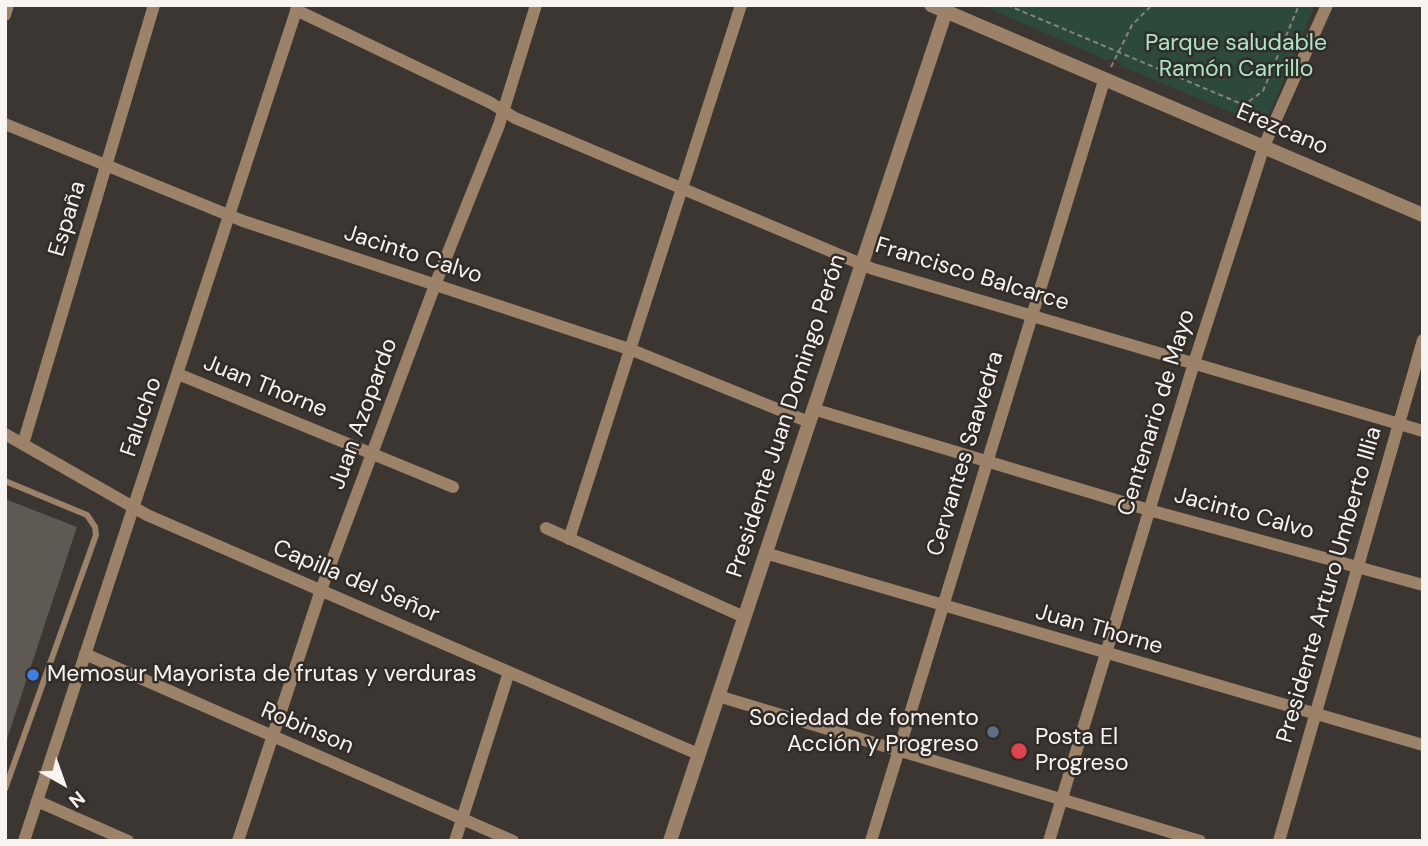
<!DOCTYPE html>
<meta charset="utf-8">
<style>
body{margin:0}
#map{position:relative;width:1428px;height:846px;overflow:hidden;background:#3b3631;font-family:"DM Sans",sans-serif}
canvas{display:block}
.frame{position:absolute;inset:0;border:7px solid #f8f4f1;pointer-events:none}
.north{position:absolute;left:28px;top:748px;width:70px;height:70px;-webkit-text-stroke:5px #312c27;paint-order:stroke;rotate:140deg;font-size:19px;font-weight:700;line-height:28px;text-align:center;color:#f8f4f1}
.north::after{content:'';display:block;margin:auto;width:24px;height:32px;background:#f8f4f1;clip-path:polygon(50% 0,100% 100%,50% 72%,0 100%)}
</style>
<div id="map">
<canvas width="1428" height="846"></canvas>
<div class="frame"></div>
<div class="north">N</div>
</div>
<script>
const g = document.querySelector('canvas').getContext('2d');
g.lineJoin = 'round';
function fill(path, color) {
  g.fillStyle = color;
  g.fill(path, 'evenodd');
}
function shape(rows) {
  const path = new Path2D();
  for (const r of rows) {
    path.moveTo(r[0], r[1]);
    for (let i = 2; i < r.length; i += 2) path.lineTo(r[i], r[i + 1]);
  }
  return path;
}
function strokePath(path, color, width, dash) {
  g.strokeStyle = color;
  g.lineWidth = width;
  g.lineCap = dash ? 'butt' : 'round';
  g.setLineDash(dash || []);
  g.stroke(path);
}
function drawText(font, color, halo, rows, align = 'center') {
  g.font = font + ' "DM Sans",sans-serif';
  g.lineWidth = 5;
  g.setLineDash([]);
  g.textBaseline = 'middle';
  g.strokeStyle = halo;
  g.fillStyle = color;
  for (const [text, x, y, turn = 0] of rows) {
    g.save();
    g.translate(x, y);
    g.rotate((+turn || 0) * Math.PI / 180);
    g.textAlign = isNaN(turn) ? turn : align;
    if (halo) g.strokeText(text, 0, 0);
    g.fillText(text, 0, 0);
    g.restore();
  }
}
fill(shape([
 [981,5,1315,5,1268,117,1256,123,1121,66,1116,59,1106,60]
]), '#2c493b');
fill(shape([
 [5,499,77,527,6,742,5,742]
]), '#5f5954');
strokePath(shape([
 [1007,5,1244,105,1263,91,1299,5],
 [1111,67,1132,25,1152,5]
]), '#88847f', 2, [5, 3.5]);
strokePath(shape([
 [5,481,87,515,95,527,96,535,5,789]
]), '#9b8269', 6);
strokePath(shape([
 [296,10,491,103,515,118,873,269,1423,431],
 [5,15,8,5],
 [5,124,243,221,632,350,809,422],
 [178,374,453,487],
 [813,409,1149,510,1423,585],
 [5,434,147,515,698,754],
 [23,444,154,5],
 [546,528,744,617],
 [569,539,741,5],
 [765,553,1423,745],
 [85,654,513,841],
 [718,696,1200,841],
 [37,801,128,841],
 [24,841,298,5],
 [238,841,321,590,435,285,499,125,536,5],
 [455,841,509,672],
 [871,841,1104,81],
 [1049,841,1194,363,1264,146,1327,5],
 [1279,841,1423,340]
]), '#9b8269', 12);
strokePath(shape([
 [931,5,1423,215],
 [670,841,948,5]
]), '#9b8269', 14);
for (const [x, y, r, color] of [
 [33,675,7,"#3f7fe0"],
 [993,732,7,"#5c6f8a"],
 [1019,751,9,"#e0444e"]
]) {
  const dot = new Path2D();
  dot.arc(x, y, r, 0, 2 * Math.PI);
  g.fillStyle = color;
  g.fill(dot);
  strokePath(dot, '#312c27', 2.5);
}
drawText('23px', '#a9e6c8', '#312c27', [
 ["Parque saludable",1236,44],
 ["Ramón Carrillo",1236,70]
]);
drawText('23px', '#f8f4f1', '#312c27', [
 ["Erezcano",1282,130,23],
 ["España",68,219,-73],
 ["Jacinto Calvo",413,255,18],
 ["Francisco Balcarce",972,275,17],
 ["Juan Thorne",265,387,22],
 ["Centenario de Mayo",1157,413,-73],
 ["Juan Azopardo",364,414,-70],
 ["Presidente Juan Domingo Perón",787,416,-72],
 ["Falucho",142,417,-71],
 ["Cervantes Saavedra",966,454,-73],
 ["Jacinto Calvo",1244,514,15],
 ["Capilla del Señor",356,582,23],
 ["Presidente Arturo Umberto Illia",1330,585,-74],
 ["Juan Thorne",1099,630,16],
 ["Robinson",307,729,23]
]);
drawText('23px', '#f8f4f1', '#312c27', [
 ["Memosur Mayorista de frutas y verduras",47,675],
 ["Sociedad de fomento",979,719,"right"],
 ["Acción y Progreso",979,745,"right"],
 ["Posta El",1035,738],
 ["Progreso",1035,764]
], 'left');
</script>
